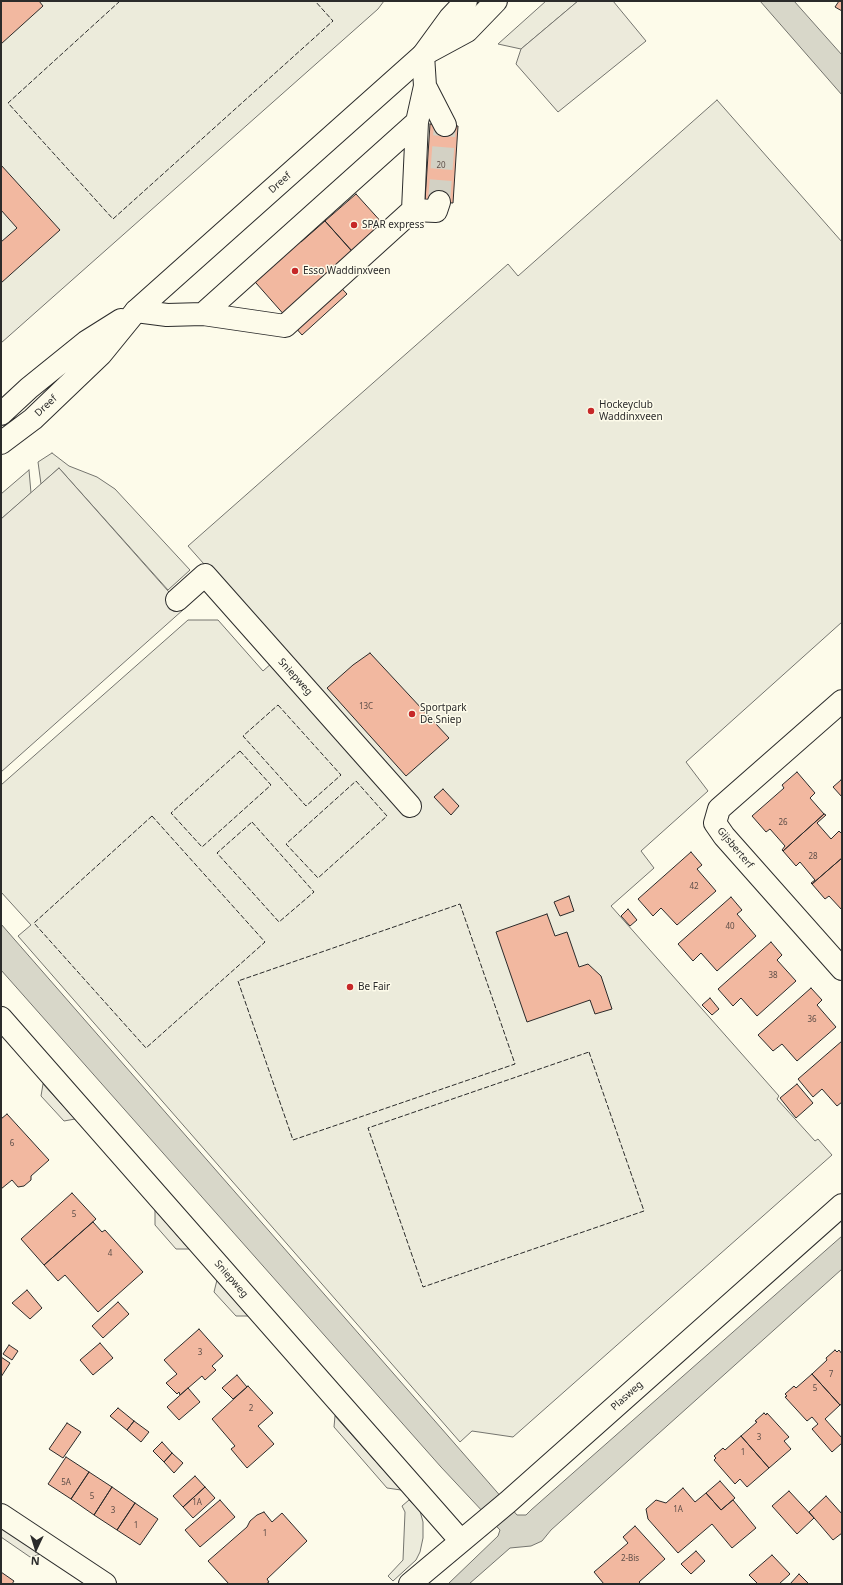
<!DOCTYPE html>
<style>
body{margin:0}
#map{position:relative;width:843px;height:1585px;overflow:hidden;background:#fdfbea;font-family:"Noto Sans",sans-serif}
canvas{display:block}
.frame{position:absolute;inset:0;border:2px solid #2b2b2b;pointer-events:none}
.north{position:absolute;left:16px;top:1529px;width:40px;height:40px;-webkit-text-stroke:3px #fdfbea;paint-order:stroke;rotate:184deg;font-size:11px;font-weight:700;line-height:16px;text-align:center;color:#2b2b2b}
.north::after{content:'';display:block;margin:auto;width:14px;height:18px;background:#2b2b2b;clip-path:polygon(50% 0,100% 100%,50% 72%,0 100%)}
</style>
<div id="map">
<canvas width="843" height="1585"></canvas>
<div class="frame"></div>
<div class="north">N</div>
</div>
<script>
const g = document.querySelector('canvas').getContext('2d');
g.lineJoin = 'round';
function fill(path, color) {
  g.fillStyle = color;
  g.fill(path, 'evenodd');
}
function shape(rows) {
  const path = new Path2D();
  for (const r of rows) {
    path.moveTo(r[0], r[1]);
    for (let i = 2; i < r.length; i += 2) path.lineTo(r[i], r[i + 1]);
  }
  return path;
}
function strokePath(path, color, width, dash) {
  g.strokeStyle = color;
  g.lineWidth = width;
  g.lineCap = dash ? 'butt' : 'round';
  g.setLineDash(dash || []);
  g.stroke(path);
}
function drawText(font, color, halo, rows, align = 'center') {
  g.font = font + ' "Noto Sans",sans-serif';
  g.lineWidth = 3;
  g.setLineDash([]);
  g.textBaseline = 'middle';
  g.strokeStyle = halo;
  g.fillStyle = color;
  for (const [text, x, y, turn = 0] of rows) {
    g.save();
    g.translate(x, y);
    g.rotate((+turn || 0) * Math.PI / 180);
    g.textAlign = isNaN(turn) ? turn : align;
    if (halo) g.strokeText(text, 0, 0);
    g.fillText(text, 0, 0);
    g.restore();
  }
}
const green = shape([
 [1,1,384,1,378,9,1,343,1,1],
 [546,1,578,1,521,49,498,44,546,1],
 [717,100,842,242,842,622,686,762,708,791,641,851,654,868,611,906,779,1096,777,1099,815,1141,818,1139,832,1155,513,1437,472,1431,460,1442,18,936,31,925,1,892,1,785,188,620,218,620,263,671,283,653,188,546,508,264,518,276,717,100],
 [52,453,69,466,97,477,115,489,190,570,168,590,59,468,41,484,38,462,52,453],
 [29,470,31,493,1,519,1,494,29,470],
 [409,1500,420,1511,423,1522,423,1538,420,1552,416,1560,393,1581,388,1576,403,1560,405,1512,402,1506,409,1500]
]);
fill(green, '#ecebdb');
strokePath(green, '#74746e', 1);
const parking = shape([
 [578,1,613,1,646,41,558,112,516,64,521,49,578,1],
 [59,468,184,609,1,772,1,519,59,468],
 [43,1084,75,1119,64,1121,41,1096,43,1084],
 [155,1210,189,1249,176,1249,155,1225,155,1210],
 [217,1280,248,1316,236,1316,214,1292,217,1280],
 [335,1416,401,1490,387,1488,334,1427,335,1416],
 [1,1527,41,1554,30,1557,1,1537,1,1527]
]);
fill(parking, '#eceadb');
strokePath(parking, '#74746e', 1);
const water = shape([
 [760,1,794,1,842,55,842,95,760,1],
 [1,924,517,1515,526,1515,531,1510,842,1236,842,1269,551,1530,542,1541,531,1546,510,1548,469,1584,448,1584,498,1536,500,1530,441,1467,1,970,1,924]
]);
fill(water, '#d8d7c9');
strokePath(water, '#74746e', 1);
const building = shape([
 [1,1,39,1,43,6,1,44,1,1],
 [839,1,842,1,842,11,835,7,839,1],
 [430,124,458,126,453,203,425,201,430,124],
 [1,165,60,230,1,283,1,242,17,228,1,210,1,165],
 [356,194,384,225,353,252,325,221,356,194],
 [325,221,356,256,331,277,347,294,302,335,241,266,286,225,301,242,325,221],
 [370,653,449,738,406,776,327,688,353,665,370,653],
 [797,772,815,793,810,798,824,814,783,851,782,850,785,846,770,829,766,832,752,816,784,788,782,785,797,772],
 [841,780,842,781,842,797,833,787,841,780],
 [443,789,459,806,451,815,434,797,443,789],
 [824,814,826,815,817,823,831,839,839,831,842,834,842,858,812,884,811,883,815,880,800,862,796,866,783,851,824,814],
 [691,852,702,865,697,869,716,891,677,925,661,908,653,916,638,899,691,852],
 [842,858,842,910,829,896,825,899,812,884,842,858],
 [569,896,574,911,560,916,554,902,569,896],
 [731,897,742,910,737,914,756,936,717,971,701,953,693,961,678,944,731,897],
 [628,909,637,920,630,926,621,916,628,909],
 [547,914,555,936,567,932,579,967,588,964,601,976,612,1009,595,1014,590,1000,527,1022,496,932,547,914],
 [771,942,782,955,777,960,796,981,757,1016,741,998,733,1006,718,989,771,942],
 [811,988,822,1000,817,1005,836,1027,797,1061,782,1044,773,1051,758,1035,811,988],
 [710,998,719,1009,712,1015,702,1005,710,998],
 [842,1041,842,1102,837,1106,822,1089,813,1097,798,1079,842,1041],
 [797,1084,813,1103,796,1118,780,1098,797,1084],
 [7,1114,49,1160,31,1176,31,1180,24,1186,18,1187,12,1180,1,1189,1,1119,7,1114],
 [72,1193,96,1219,44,1265,21,1239,72,1193],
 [93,1222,102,1232,105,1230,143,1272,98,1312,65,1275,58,1281,44,1265,93,1222],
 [27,1290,42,1308,30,1319,12,1303,27,1290],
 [118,1302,129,1314,103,1338,92,1326,118,1302],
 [199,1329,223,1356,212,1366,216,1370,205,1380,202,1376,180,1395,179,1392,177,1394,166,1383,177,1374,164,1360,199,1329],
 [100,1343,113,1358,93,1375,80,1360,100,1343],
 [9,1345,18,1351,12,1360,3,1354,9,1345],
 [835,1350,837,1352,839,1350,842,1354,842,1404,840,1405,812,1374,827,1360,826,1358,835,1350],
 [1,1357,10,1363,1,1377,1,1357],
 [812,1374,840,1405,825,1419,842,1438,842,1443,832,1452,812,1429,818,1424,812,1417,807,1421,785,1397,787,1396,785,1394,794,1386,796,1388,812,1374],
 [237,1375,247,1387,233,1399,222,1388,237,1375],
 [248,1386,273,1413,258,1426,274,1444,247,1468,231,1449,235,1446,212,1419,248,1386],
 [188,1388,200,1402,179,1420,167,1407,188,1388],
 [118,1408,134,1421,127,1430,110,1416,118,1408],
 [764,1413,766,1415,767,1413,789,1437,784,1441,791,1449,769,1468,741,1436,757,1422,755,1421,764,1413],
 [134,1421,149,1432,141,1442,127,1430,134,1421],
 [67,1423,81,1432,63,1458,49,1449,67,1423],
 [741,1436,769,1468,747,1487,740,1479,735,1484,714,1460,716,1458,714,1456,723,1448,725,1450,741,1436],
 [162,1442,172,1453,164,1462,153,1451,162,1442],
 [172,1453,183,1463,174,1473,164,1462,172,1453],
 [66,1457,89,1472,71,1499,48,1484,66,1457],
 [89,1472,112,1487,94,1515,71,1499,89,1472],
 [195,1476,205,1487,183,1507,173,1496,195,1476],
 [720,1481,735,1498,721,1510,706,1493,720,1481],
 [112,1487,135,1503,117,1530,94,1515,112,1487],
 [205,1487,215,1498,193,1518,183,1507,205,1487],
 [683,1488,695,1502,706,1493,721,1510,733,1500,756,1528,732,1548,712,1524,678,1553,648,1519,646,1509,656,1500,666,1503,683,1488],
 [789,1491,814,1518,797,1534,772,1506,789,1491],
 [826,1496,842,1514,842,1533,833,1540,809,1512,826,1496],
 [220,1500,235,1517,200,1547,185,1530,220,1500],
 [135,1503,158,1519,140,1545,117,1530,135,1503],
 [264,1512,272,1522,282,1513,307,1541,267,1579,269,1582,266,1584,229,1584,208,1561,247,1527,250,1521,257,1515,264,1512],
 [635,1526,665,1559,639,1582,641,1584,604,1584,594,1572,628,1543,623,1537,635,1526],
 [696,1551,705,1561,691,1574,681,1564,696,1551],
 [772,1555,790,1574,779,1584,758,1584,749,1575,772,1555],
 [1,1572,14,1581,12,1584,1,1584,1,1572],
 [799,1574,809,1584,790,1584,799,1574]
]);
fill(building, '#f2b8a0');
strokePath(building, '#2b2b2b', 1);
strokePath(shape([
 [439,202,445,125]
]), '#d3d1c4', 22, [22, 11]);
const minor = shape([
 [425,86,445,125],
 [413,210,436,211,439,202],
 [136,311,167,315,203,314,417,122,425,86,423,55],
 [203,314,285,326,413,210,417,122],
 [177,600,205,575,410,806],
 [842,701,719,809,715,823,724,836,842,969],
 [1,1018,461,1541],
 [1,1515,105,1584],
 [410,1584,508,1502,842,1205]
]);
const major = shape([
 [430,51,467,31,496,1],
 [1,414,29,388,86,342,121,320],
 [1,443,33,419,101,354,136,311,423,55,450,18,466,1]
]);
strokePath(minor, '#2b2b2b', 24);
strokePath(major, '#2b2b2b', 24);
strokePath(minor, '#fdfbea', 22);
strokePath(major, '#fdfbea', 22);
strokePath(shape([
 [120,1,8,103,113,219,333,21,315,1],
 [278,705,341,775,306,806,243,736,278,705],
 [240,751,271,785,202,847,171,813,240,751],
 [356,781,387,816,318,878,286,844,356,781],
 [152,816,265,942,146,1048,34,923,152,816],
 [252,822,314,892,279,922,217,853,252,822],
 [460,904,515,1064,293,1140,238,981,460,904],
 [589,1052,644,1211,423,1287,368,1128,589,1052]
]), '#2b2b2b', 1, [5, 2]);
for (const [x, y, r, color] of [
 [354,225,4,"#c62828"],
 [295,271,4,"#c62828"],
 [591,411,4,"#c62828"],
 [412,714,4,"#c62828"],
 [350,987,4,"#c62828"]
]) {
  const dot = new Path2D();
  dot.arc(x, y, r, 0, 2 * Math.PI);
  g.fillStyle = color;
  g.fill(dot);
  strokePath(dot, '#fdfbea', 1.5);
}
drawText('8px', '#5d4e48', null, [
 ["20",441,166],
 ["13C",366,707],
 ["26",783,823],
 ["28",813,857],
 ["42",694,887],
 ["40",730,927],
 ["38",773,976],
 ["36",812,1020],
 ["6",12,1144],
 ["5",74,1215],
 ["4",110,1254],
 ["3",200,1353],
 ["7",831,1375],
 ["5",815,1389],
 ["2",251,1409],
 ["3",759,1438],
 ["1",743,1453],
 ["5A",66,1483],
 ["5",92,1497],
 ["1A",197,1503],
 ["1A",678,1510],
 ["3",113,1511],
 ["1",136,1526],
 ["1",265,1534],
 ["2-Bis",630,1559]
]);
drawText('10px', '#2b2b2b', '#fdfbea', [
 ["Dreef",280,183,-42],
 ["Dreef",46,406,-43],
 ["Sniepweg",295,677,48],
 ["Gijsberterf",735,848,50],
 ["Sniepweg",231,1279,49],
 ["Plasweg",627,1396,-42]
]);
drawText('10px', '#2b2b2b', '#fdfbea', [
 ["SPAR express",362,225],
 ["Esso Waddinxveen",303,271],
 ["Hockeyclub",599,405],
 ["Waddinxveen",599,417],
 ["Sportpark",420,708],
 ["De Sniep",420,720],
 ["Be Fair",358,987]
], 'left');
</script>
